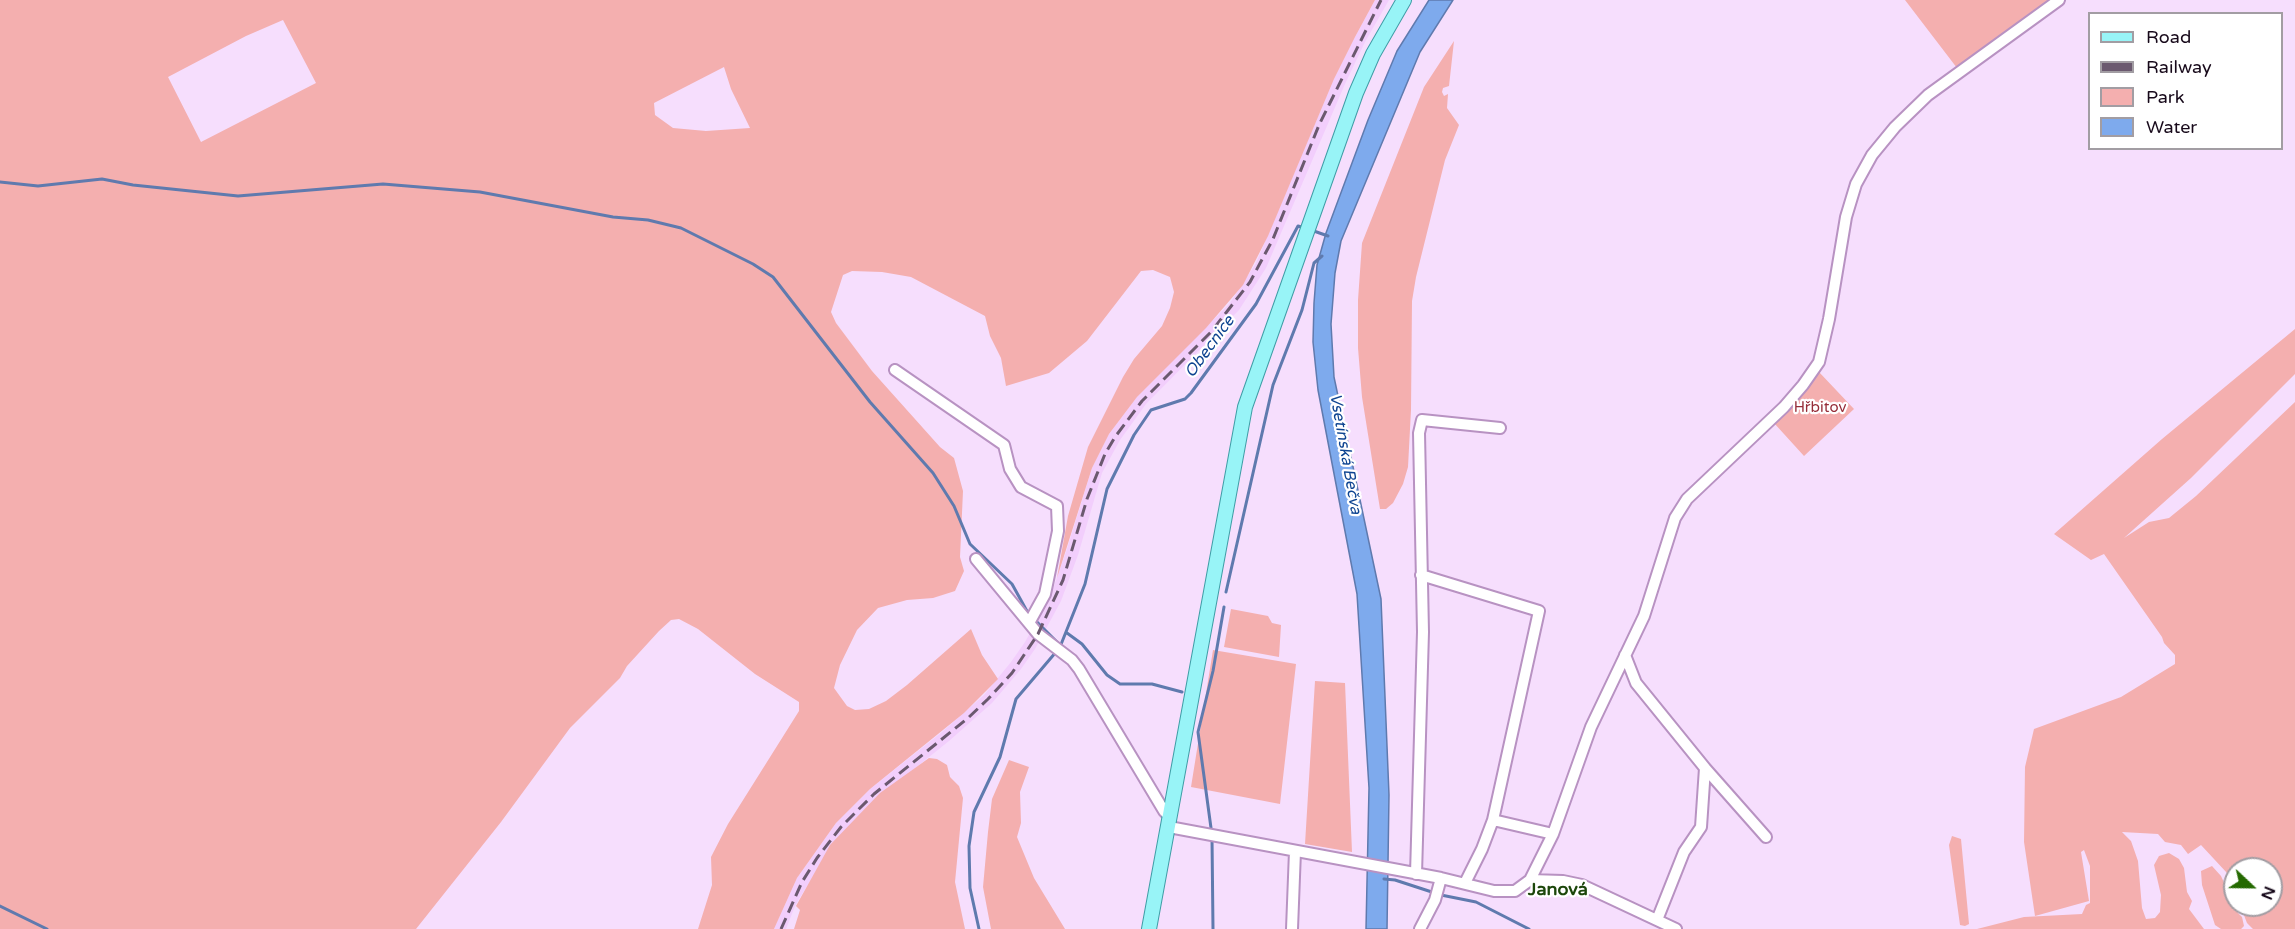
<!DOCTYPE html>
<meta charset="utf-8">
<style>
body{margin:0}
#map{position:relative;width:2295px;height:929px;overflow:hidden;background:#f6defd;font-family:"Varela Round",sans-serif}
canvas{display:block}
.legend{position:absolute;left:2088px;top:12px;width:195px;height:138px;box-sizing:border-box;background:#fff;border:2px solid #a29da3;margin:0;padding:8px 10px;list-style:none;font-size:18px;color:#17091a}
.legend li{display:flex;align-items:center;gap:12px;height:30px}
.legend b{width:30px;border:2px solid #a29da3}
.north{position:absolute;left:2223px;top:857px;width:60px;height:60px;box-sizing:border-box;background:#fff;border:2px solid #a29da3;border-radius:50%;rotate:112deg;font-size:16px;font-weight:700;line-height:24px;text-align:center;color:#17091a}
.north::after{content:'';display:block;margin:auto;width:21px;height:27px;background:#246900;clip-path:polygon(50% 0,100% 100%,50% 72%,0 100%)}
</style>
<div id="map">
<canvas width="2295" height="929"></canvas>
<ul class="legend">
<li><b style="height:8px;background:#98f4f7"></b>Road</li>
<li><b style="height:8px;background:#6b596f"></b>Railway</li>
<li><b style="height:16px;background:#f4afaf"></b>Park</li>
<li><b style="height:16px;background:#7eaaed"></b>Water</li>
</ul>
<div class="north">N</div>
</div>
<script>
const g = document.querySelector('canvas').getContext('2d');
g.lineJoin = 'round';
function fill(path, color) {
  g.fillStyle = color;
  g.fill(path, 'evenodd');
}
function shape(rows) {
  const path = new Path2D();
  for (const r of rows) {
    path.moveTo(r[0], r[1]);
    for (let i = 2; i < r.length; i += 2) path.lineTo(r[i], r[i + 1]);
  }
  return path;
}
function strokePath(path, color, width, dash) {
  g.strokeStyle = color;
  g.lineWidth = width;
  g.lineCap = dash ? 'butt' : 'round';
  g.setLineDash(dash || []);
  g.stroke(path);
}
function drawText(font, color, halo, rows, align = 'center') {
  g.font = font + ' "Varela Round",sans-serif';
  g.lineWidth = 4.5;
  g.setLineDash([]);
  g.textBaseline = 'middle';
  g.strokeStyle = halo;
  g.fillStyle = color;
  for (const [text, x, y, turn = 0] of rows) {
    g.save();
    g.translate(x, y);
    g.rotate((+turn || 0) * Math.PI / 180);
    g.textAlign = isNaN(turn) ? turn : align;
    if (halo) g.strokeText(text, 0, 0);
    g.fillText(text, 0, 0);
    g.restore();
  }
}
fill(shape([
 [1375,0,1389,0,1365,42,1345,84,1266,268,1239,310,1146,404,1120,440,1102,473,1078,555,1061,601,1035,649,1021,669,992,703,949,741,878,798,822,861,795,906,786,929,774,929,797,878,836,823,870,789,942,732,984,695,1011,662,1025,642,1050,597,1066,552,1092,468,1109,434,1137,397,1230,303,1256,263,1334,79,1355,37]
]), '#f2cefc');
fill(shape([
 [0,0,1375,0,1355,37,1334,79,1268,236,1243,285,1206,328,1137,397,1109,434,1092,468,1057,578,1068,516,1088,447,1123,377,1134,359,1162,326,1170,308,1174,292,1170,277,1153,270,1141,271,1087,341,1049,373,1006,386,1001,358,990,336,985,316,911,277,882,272,852,271,843,275,831,312,836,323,872,371,940,447,954,458,963,491,960,557,964,571,955,591,933,598,907,600,878,608,857,630,840,665,834,688,847,706,855,710,869,709,886,701,907,685,971,629,982,655,998,679,964,713,870,789,836,823,797,878,774,929,698,929,712,885,711,857,728,824,799,711,799,702,755,674,698,629,679,619,671,620,659,631,627,666,620,678,570,728,501,822,416,929,0,929],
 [283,20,316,83,201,142,168,77,246,36],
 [724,67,731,89,750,128,706,131,673,128,655,115,654,103],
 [1905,0,2055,0,1957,68],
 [1454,41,1449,86,1443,88,1442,92,1444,96,1448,94,1447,108,1459,125,1445,160,1416,277,1412,301,1411,410,1408,467,1403,484,1393,503,1386,509,1380,509,1362,397,1358,348,1358,300,1362,243,1424,87],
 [2295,329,2295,374,2191,478,2124,538,2149,522,2169,518,2196,496,2295,402,2295,929,2253,929,2247,923,2240,905,2271,905,2271,869,2235,869,2235,892,2227,873,2201,845,2188,854,2181,845,2165,842,2158,834,2122,832,2131,841,2138,861,2142,908,2146,919,2155,918,2160,912,2161,895,2154,865,2159,856,2169,853,2179,859,2184,868,2187,892,2192,901,2189,909,2204,929,1977,929,2024,917,2082,914,2086,905,2090,903,2090,866,2084,850,2081,852,2089,901,2035,916,2024,842,2025,767,2034,729,2121,697,2175,664,2175,655,2164,643,2162,637,2104,554,2091,560,2054,534,2162,439],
 [1819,372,1854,409,1804,456,1774,423],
 [1231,609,1268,616,1272,623,1281,625,1279,657,1224,647],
 [1213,650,1296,664,1280,804,1191,787],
 [1315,681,1345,683,1352,852,1305,844],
 [929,758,937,759,947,765,950,777,959,786,963,798,955,882,965,929,794,929,800,910,796,906,830,845,880,793],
 [1009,760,1029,767,1020,792,1021,823,1017,837,1034,878,1065,929,991,929,983,887,988,832,992,799],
 [1952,836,1961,839,1969,924,1965,926,1960,925,1949,845],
 [2212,866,2221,876,2238,913,2242,917,2244,926,2241,929,2221,929,2215,925,2202,885,2201,871]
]), '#f4afaf');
const water = shape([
 [1429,0,1453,0,1420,52,1341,241,1335,273,1331,324,1334,377,1381,599,1389,795,1387,929,1366,929,1369,788,1357,594,1318,390,1313,342,1314,303,1317,265,1326,233,1368,120,1397,51,1429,0]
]);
fill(water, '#7eaaed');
strokePath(water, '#5f7aae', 1.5);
strokePath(shape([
 [0,182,38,186,102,179,133,185,238,196,383,184,480,192,613,217,648,220,681,228,753,264,773,277,870,402,933,473,954,506,970,544,1012,584,1028,613,1058,643],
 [1311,230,1328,236],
 [1226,592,1273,385,1302,310,1314,263,1322,256],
 [1067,633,1082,644,1107,675,1120,684,1152,684,1182,692],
 [1060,647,1085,584,1107,489,1134,435,1151,410,1185,399,1191,393,1256,304,1298,226,1305,228],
 [1211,828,1198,732,1213,671,1224,607],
 [1212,838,1213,929],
 [1384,879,1395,880,1441,895,1476,902,1529,929],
 [0,906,47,929],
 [979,929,970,888,969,846,974,812,1000,757,1016,699,1056,652]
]), '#5f7aae', 3);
const minor = shape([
 [895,370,1004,445,1010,469,1021,487,1057,506,1058,531,1045,594,1029,623],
 [976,559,1038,634,1072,660,1079,669,1164,811,1170,817],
 [1421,575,1539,611,1493,820,1482,849,1465,883],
 [1625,655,1636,683,1705,768,1701,827,1684,852,1657,920],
 [1705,768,1766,837],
 [1493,820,1553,834],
 [1169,827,1441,878,1494,891,1515,891,1530,880,1553,834,1591,727,1644,616,1675,518,1687,499,1784,407,1803,385,1819,362,1829,319,1846,217,1856,184,1872,155,1895,127,1928,95,2059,0],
 [1416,874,1423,632,1419,433,1422,420,1500,428],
 [1530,880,1563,881,1582,885,1676,929],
 [1292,929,1295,851],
 [1420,929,1435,900,1441,878]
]);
const major = shape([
 [1149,929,1245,407,1356,93,1373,54,1404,0]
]);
strokePath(minor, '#b892c2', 14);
strokePath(major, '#3f9da6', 16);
strokePath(minor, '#fff', 10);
strokePath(major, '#98f4f7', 14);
strokePath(shape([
 [781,929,802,882,817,858,841,827,874,794,968,718,988,699,1012,673,1038,634,1063,580,1087,499,1105,454,1115,437,1142,401,1211,332,1250,282,1273,239,1319,125,1381,0]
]), '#6b596f', 3, [12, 6]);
drawText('15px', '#952d38', '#fff', [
 ["Hřbitov",1820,408]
]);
drawText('italic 16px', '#0e4491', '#fff', [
 ["Obecnice",1210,347,-54],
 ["Vsetínská Bečva",1345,454,80]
]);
drawText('bold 18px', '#1c470b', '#fff', [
 ["Janová",1558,890]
]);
</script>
